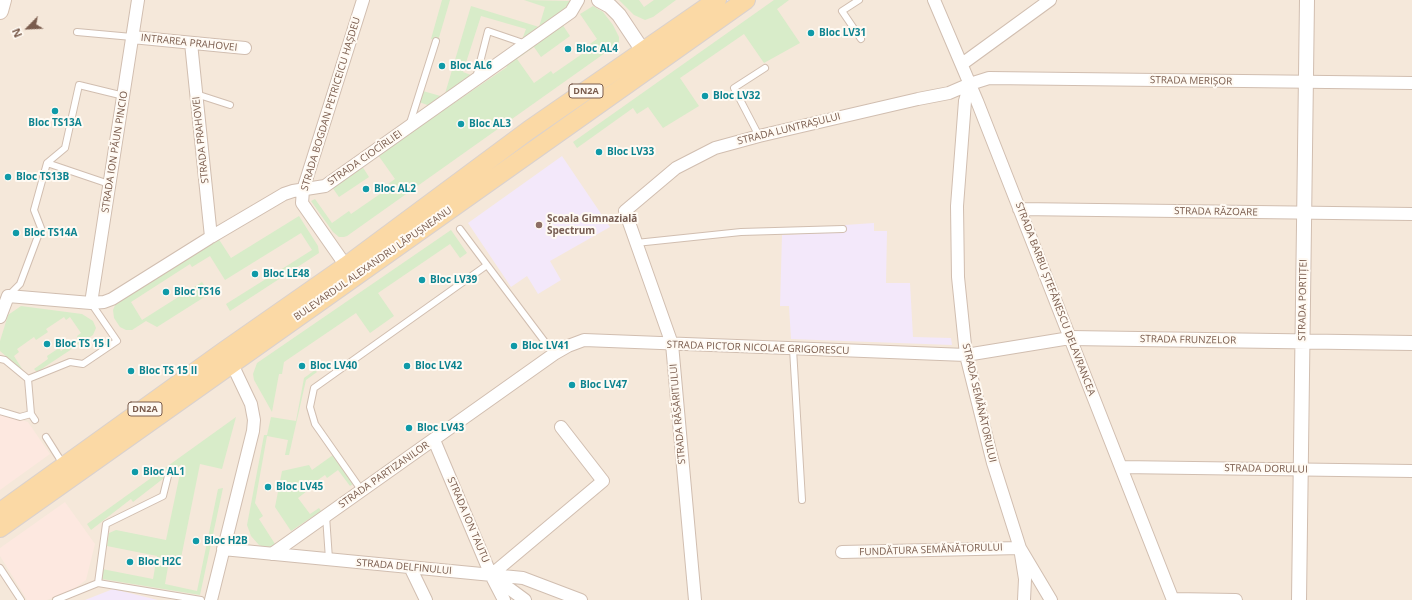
<!DOCTYPE html>
<meta charset="utf-8">
<style>
body{margin:0}
#map{position:relative;width:1412px;height:600px;overflow:hidden;background:#fdf6ec;font-family:"Open Sans",sans-serif}
canvas{display:block}
.north{position:absolute;left:8px;top:8px;width:40px;height:40px;-webkit-text-stroke:3px #fffaf3;paint-order:stroke;rotate:246deg;font-size:11px;font-weight:700;line-height:16px;text-align:center;color:#7a5c4d}
.north::after{content:'';display:block;margin:auto;width:14px;height:18px;background:#7a5c4d;clip-path:polygon(50% 0,100% 100%,50% 72%,0 100%)}
</style>
<div id="map">
<canvas width="1412" height="600"></canvas>
<div class="north">N</div>
</div>
<script>
const g = document.querySelector('canvas').getContext('2d');
g.lineJoin = 'round';
function fill(path, color) {
  g.fillStyle = color;
  g.fill(path, 'evenodd');
}
function shape(rows) {
  const path = new Path2D();
  for (const r of rows) {
    path.moveTo(r[0], r[1]);
    for (let i = 2; i < r.length; i += 2) path.lineTo(r[i], r[i + 1]);
  }
  return path;
}
function strokePath(path, color, width, dash) {
  g.strokeStyle = color;
  g.lineWidth = width;
  g.lineCap = dash ? 'butt' : 'round';
  g.setLineDash(dash || []);
  g.stroke(path);
}
function drawText(font, color, halo, rows, align = 'center') {
  g.font = font + ' "Open Sans",sans-serif';
  g.lineWidth = 4;
  g.setLineDash([]);
  g.textBaseline = 'middle';
  g.strokeStyle = halo;
  g.fillStyle = color;
  for (const [text, x, y, turn = 0] of rows) {
    g.save();
    g.translate(x, y);
    g.rotate((+turn || 0) * Math.PI / 180);
    g.textAlign = isNaN(turn) ? turn : align;
    if (halo) g.strokeText(text, 0, 0);
    g.fillText(text, 0, 0);
    g.restore();
  }
}
fill(shape([
 [0,0,1412,0,1412,600,0,600]
]), '#f5e8da');
fill(shape([
 [0,414,28,422,50,454,0,490],
 [65,502,95,544,86,580,66,595,64,593,47,600,27,600,0,556,0,548]
]), '#fde8e0');
fill(shape([
 [562,156,610,227,550,261,561,280,538,294,527,276,511,287,468,223],
 [874,223,874,231,887,231,886,283,910,283,913,337,951,338,952,345,791,339,789,306,780,306,782,235,845,232,845,225],
 [113,589,158,600,85,600]
]), '#f3e8fa');
fill(shape([
 [442,0,450,0,438,41,431,39],
 [524,0,571,1,568,10,528,39,523,37,526,29,481,16,463,72,471,75,470,78,433,107,419,102,423,91,444,97,471,6,539,27,545,7],
 [619,0,639,0,644,7,654,0,676,0,653,17,645,20,634,15],
 [774,0,789,0,777,9,800,43,764,63,744,34,680,78,699,106,663,128,648,107,637,114,633,108,577,148,573,142],
 [593,6,603,12,613,25,619,37,619,43,347,236,344,237,339,237,333,232,311,201,315,199,332,223,349,211,351,214,380,194,378,191,395,179,378,155,507,67,505,64,562,24,570,36,541,57,534,47,517,59,534,83,551,71,553,74,582,54,580,51,597,39,580,14],
 [362,166,369,177,339,197,332,187],
 [299,216,318,246,319,253,230,311,226,304,312,250,301,233,225,280,210,256,192,267,190,264,131,302,142,320,202,282,208,291,215,287,217,289,157,327,146,321,132,330,126,330,120,327,114,318,113,310,116,303,218,238,231,258],
 [451,230,467,253,460,258,450,244,378,293,394,316,370,333,356,313,284,362,282,374,279,374,272,412,254,380,253,374,257,363],
 [21,306,82,314,93,321,96,328,93,335,37,372,34,369,48,359,47,356,59,348,61,351,78,339,77,336,81,333,70,317,66,320,64,317,46,329,48,332,36,340,34,337,17,349,19,352,14,356,24,372,0,351,0,341,8,315],
 [315,370,317,372,306,380,289,455,285,455,288,440,267,436,255,503,263,516,259,519,275,544,268,549,259,545,251,536,247,525,264,435,267,435,271,417,296,421,304,378],
 [236,417,222,469,200,464,180,563,169,561,165,584,197,591,218,489,223,488,200,595,102,579,102,569,153,579,157,556,107,546,109,533,116,530,166,540,182,464,133,502,131,499,91,530,87,524],
 [333,455,353,484,350,486,338,470,327,478,325,475,305,489,307,491,298,498,310,514,319,508,321,511,291,531,275,507,282,471,309,465,312,470]
]), '#d8ecc9');
const service = shape([
 [859,0,842,11,861,39],
 [77,32,132,37],
 [476,78,488,31,526,44],
 [196,94,230,105],
 [410,123,436,41],
 [759,136,734,88,765,68],
 [47,163,109,184],
 [460,229,487,265],
 [636,243,741,232,843,229],
 [8,296,20,284,41,228,34,210,47,163,65,148,79,85,124,96],
 [793,349,802,500],
 [0,359,5,360,28,379,70,362,83,364,117,341,91,303],
 [28,379,31,414,35,420],
 [0,411,20,417,31,414],
 [46,437,63,464],
 [362,491,315,424,310,407,314,388,487,265,554,354],
 [326,516,329,559],
 [0,568,21,600],
 [98,583,106,524,163,496,168,476],
 [56,600,98,583,201,600]
]);
const minor = shape([
 [934,0,977,101,1173,600],
 [132,37,245,48],
 [191,43,211,237],
 [962,64,1050,0],
 [970,84,965,101,957,206,958,277,966,355,993,463,1020,548,1025,579,1024,600],
 [1019,209,1412,214],
 [346,266,302,203,303,190,363,0],
 [91,303,138,0],
 [0,317,8,296,91,303,104,302,112,299,211,237,284,194,293,191,325,186,571,12,578,0],
 [434,440,491,575,504,600],
 [1121,467,1412,471],
 [223,549,523,578,581,600],
 [842,552,1020,548,1051,600],
 [272,554,554,354,568,346,584,340,966,355,1070,338],
 [410,567,426,600],
 [1173,599,1236,600],
 [211,600,253,431,254,420,251,404,232,364],
 [525,600,491,575,603,481,561,427],
 [695,600,672,344,625,211,676,168,715,148,759,136,918,99,949,93,970,84,989,78,1412,83]
]);
const tertiary = shape([
 [599,0,610,6,619,15,643,51],
 [1070,338,1412,343],
 [1299,600,1307,0]
]);
const secondary = shape([
 [0,11,3,0]
]);
const primary = shape([
 [0,512,224,351,346,266,529,130,717,0],
 [0,528,746,0]
]);
strokePath(service, '#d1beb0', 8);
strokePath(minor, '#d1beb0', 14);
strokePath(tertiary, '#d1beb0', 16);
strokePath(secondary, '#d6c0b0', 18);
strokePath(primary, '#dad1cd', 20);
strokePath(service, '#fff', 6);
strokePath(minor, '#fff', 12);
strokePath(tertiary, '#fff', 14);
strokePath(secondary, '#fff', 16);
strokePath(primary, '#fbd9a5', 18);
for (const [x, y, r, color] of [
 [811,33,4,"#0f9aa8"],
 [568,49,4,"#0f9aa8"],
 [442,66,4,"#0f9aa8"],
 [705,96,4,"#0f9aa8"],
 [55,111,4,"#0f9aa8"],
 [461,124,4,"#0f9aa8"],
 [599,152,4,"#0f9aa8"],
 [8,177,4,"#0f9aa8"],
 [366,189,4,"#0f9aa8"],
 [539,225,4,"#8d6e63"],
 [16,233,4,"#0f9aa8"],
 [255,274,4,"#0f9aa8"],
 [422,280,4,"#0f9aa8"],
 [166,292,4,"#0f9aa8"],
 [47,344,4,"#0f9aa8"],
 [514,346,4,"#0f9aa8"],
 [302,366,4,"#0f9aa8"],
 [407,366,4,"#0f9aa8"],
 [131,371,4,"#0f9aa8"],
 [572,385,4,"#0f9aa8"],
 [409,428,4,"#0f9aa8"],
 [135,472,4,"#0f9aa8"],
 [268,487,4,"#0f9aa8"],
 [196,541,4,"#0f9aa8"],
 [130,562,4,"#0f9aa8"]
]) {
  const dot = new Path2D();
  dot.arc(x, y, r, 0, 2 * Math.PI);
  g.fillStyle = color;
  g.fill(dot);
  strokePath(dot, '#fffaf3', 1.5);
}
for (const [x, y, w] of [
 [586,91,34],
 [145,409,34]
]) {
  const box = new Path2D();
  box.roundRect(x - w / 2, y - 7, w, 14, 3);
  g.fillStyle = '#fffaf3';
  g.fill(box);
  strokePath(box, '#7a5c4d', 1);
}
drawText('bold 9px', '#7a5c4d', null, [
 ["DN2A",586,91],
 ["DN2A",145,409]
]);
drawText('bold 10px', '#0d838f', '#fffaf3', [
 ["Bloc LV31",819,33],
 ["Bloc AL4",576,49],
 ["Bloc AL6",450,66],
 ["Bloc LV32",713,96],
 ["Bloc TS13A",55,123,"center"],
 ["Bloc AL3",469,124],
 ["Bloc LV33",607,152],
 ["Bloc TS13B",16,177],
 ["Bloc AL2",374,189],
 ["Bloc TS14A",24,233],
 ["Bloc LE48",263,274],
 ["Bloc LV39",430,280],
 ["Bloc TS16",174,292],
 ["Bloc TS 15 I",55,344],
 ["Bloc LV41",522,346],
 ["Bloc LV40",310,366],
 ["Bloc LV42",415,366],
 ["Bloc TS 15 II",139,371],
 ["Bloc LV47",580,385],
 ["Bloc LV43",417,428],
 ["Bloc AL1",143,472],
 ["Bloc LV45",276,487],
 ["Bloc H2B",204,541],
 ["Bloc H2C",138,562]
], 'left');
drawText('10px', '#7a5c4d', '#fffaf3', [
 ["INTRAREA PRAHOVEI",189,43,6],
 ["STRADA MERIȘOR",1191,81,1],
 ["STRADA BOGDAN PETRICEICU HAȘDEU",331,104,-73],
 ["STRADA LUNTRAȘULUI",789,129,-14],
 ["STRADA PRAHOVEI",201,140,-96],
 ["STRADA ION PĂUN PINCIO",115,152,-81],
 ["STRADA CIOCÎRLIEI",365,158,-35],
 ["STRADA RĂZOARE",1216,212,1],
 ["BULEVARDUL ALEXANDRU LĂPUȘNEANU",373,264,-35],
 ["STRADA BARBU ȘTEFĂNESCU DELAVRANCEA",1055,299,69],
 ["STRADA PORTIȚEI",1303,300,-89],
 ["STRADA FRUNZELOR",1188,340,1],
 ["STRADA PICTOR NICOLAE GRIGORESCU",758,348,2],
 ["STRADA SEMĂNĂTORULUI",979,403,77],
 ["STRADA RĂSĂRITULUI",678,414,-95],
 ["STRADA DORULUI",1266,469,1],
 ["STRADA PARTIZANILOR",384,475,-35],
 ["STRADA ION TAUTU",468,520,67],
 ["FUNDĂTURA SEMĂNĂTORULUI",931,550,-2],
 ["STRADA DELFINULUI",404,567,5]
]);
drawText('bold 10px', '#785e54', '#fffaf3', [
 ["Școala Gimnazială",547,219],
 ["Spectrum",547,231]
], 'left');
</script>
